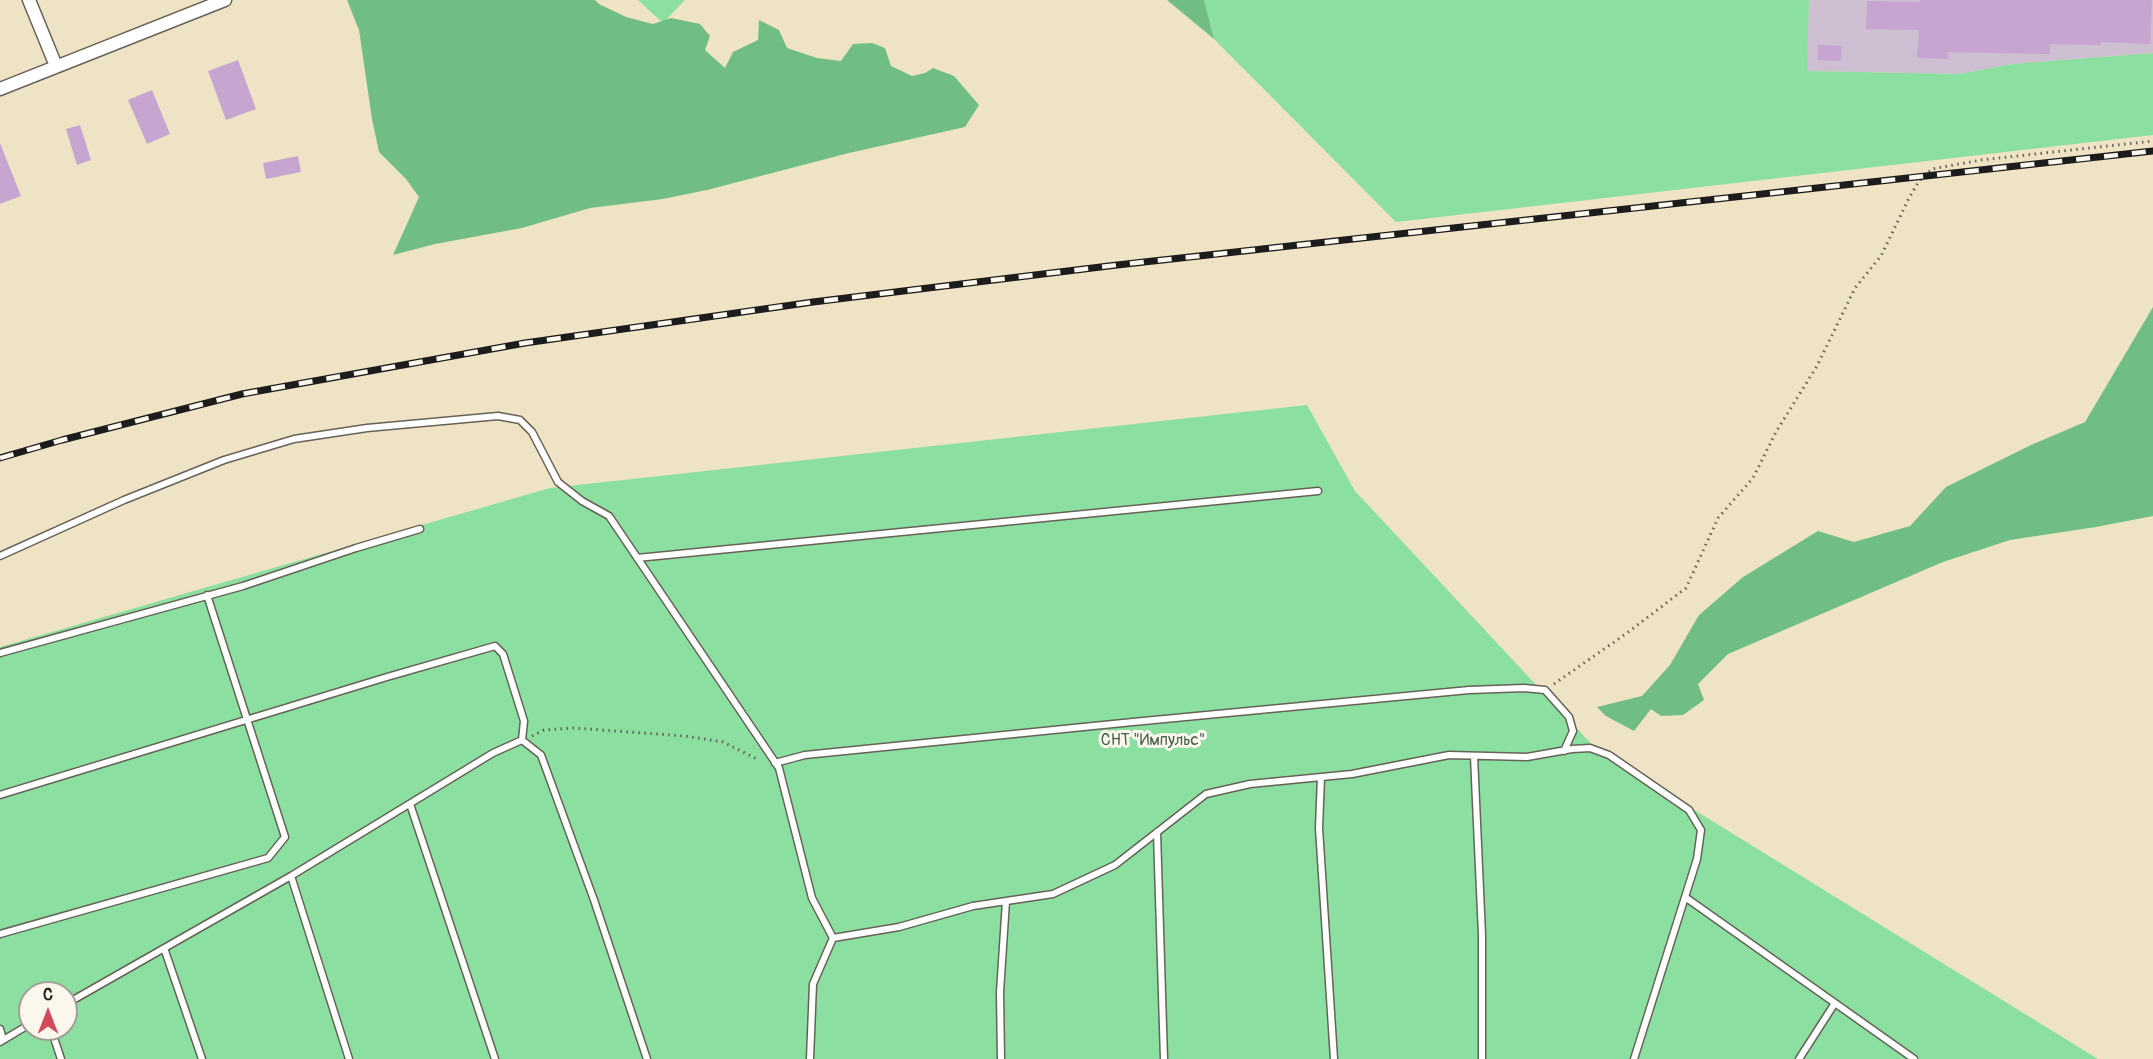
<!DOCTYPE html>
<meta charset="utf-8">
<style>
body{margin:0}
#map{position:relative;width:2153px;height:1059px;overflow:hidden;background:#efe3c5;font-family:Pangolin,sans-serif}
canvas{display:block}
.north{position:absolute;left:18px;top:981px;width:60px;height:60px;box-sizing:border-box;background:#fbf7ec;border:2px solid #a29f99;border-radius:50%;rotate:0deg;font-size:16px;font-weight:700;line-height:24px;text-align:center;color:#1c1c1c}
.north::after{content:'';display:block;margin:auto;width:21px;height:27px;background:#d1495b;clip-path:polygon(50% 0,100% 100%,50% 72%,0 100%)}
</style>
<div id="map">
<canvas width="2153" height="1059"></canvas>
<div class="north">С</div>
</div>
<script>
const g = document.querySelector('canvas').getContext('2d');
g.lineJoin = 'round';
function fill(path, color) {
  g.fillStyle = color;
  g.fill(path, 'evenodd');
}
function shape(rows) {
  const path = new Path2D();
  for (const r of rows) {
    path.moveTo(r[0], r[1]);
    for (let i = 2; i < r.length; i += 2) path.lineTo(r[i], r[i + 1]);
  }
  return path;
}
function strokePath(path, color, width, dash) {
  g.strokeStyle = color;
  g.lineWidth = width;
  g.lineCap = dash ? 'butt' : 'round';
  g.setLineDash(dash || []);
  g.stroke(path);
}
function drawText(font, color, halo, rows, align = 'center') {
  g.font = font + ' Pangolin,sans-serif';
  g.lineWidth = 6;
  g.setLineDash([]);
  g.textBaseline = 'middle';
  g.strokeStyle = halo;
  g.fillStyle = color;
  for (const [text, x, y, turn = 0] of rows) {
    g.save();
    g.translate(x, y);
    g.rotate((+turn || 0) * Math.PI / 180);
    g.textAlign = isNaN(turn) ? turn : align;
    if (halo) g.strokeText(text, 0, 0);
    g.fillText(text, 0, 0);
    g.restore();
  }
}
fill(shape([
 [1809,0,2153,0,2153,53,2012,64,1959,74,1806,71]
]), '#cebed1');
fill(shape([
 [638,0,685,0,663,23],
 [1204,0,1809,0,1807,71,1959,74,2012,64,2153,53,2153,135,1396,222,1214,39],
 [1307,405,1355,491,1597,750,2098,1059,0,1059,0,647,550,488],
 [30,993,66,993,66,1029,30,1029]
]), '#8bdfa0');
fill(shape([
 [347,0,595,0,599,4,626,17,653,24,671,18,700,24,710,36,705,50,725,68,733,52,758,40,759,20,779,30,787,48,817,58,841,61,853,44,872,43,885,48,891,66,912,76,925,73,933,68,954,76,979,105,965,127,849,153,707,190,663,199,590,208,522,228,435,244,393,255,419,197,406,179,379,152,372,119,359,30],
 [1167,0,1204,0,1214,39],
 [2153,307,2153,516,2096,527,2010,540,1943,562,1728,654,1698,684,1704,700,1683,715,1661,716,1651,709,1634,731,1606,716,1597,707,1642,696,1670,665,1699,615,1743,577,1818,531,1854,542,1910,526,1946,487,2031,445,2085,422]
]), '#70be86');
fill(shape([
 [1920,0,2152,0,2150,44,2101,42,2101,45,2050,44,2050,54,1948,52,1948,59,1917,58,1919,30,1866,29,1867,1,1920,2],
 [1818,45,1842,46,1841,61,1818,60],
 [238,60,256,109,226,120,208,71],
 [152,90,170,134,147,144,128,100],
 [80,125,91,160,77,165,66,129],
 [0,143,21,196,0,204],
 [298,156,301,172,266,179,263,163]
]), '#c6a5d0');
const lane = shape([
 [0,556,124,500,224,460,294,439,367,428,498,416,520,420,532,432,558,482,582,501,609,516,779,768,812,898,833,938,813,984,810,1059],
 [637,558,1318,491],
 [0,653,243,586,356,548,420,529],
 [1474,756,1482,935,1482,1059],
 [775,763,805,755,1133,722,1469,690,1524,688,1545,690,1569,717,1573,731,1564,751],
 [1321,777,1319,828,1334,1059],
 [0,795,387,677,495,646,503,654,524,721,522,740,541,755,594,900,647,1059],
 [410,804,495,1059],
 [1157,832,1164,1059],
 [291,876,349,1059],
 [1685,897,1914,1059],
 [0,934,268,858,285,837,207,595],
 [833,938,899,927,973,906,1053,894,1115,865,1206,794,1250,784,1352,774,1449,755,1527,757,1572,749,1590,748,1609,755,1689,810,1701,830,1697,859,1634,1059],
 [164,948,202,1059],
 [66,1004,291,876,493,753,522,740],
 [0,1029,3,1039],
 [51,1029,61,1059],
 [0,1042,30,1024],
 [1001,1059,1000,992,1006,901],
 [1799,1059,1835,1003]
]);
const street = shape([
 [29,0,56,66],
 [0,89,225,0]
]);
strokePath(lane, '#666257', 9);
strokePath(street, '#666257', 15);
strokePath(shape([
 [1554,684,1627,633,1686,588,1718,518,1753,478,1776,432,1817,366,1855,288,1881,256,1909,198,1919,181,1932,169,1981,160,2153,141],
 [532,736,544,730,574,728,685,736,723,742,759,760]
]), '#666257', 3, [1.5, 4.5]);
strokePath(lane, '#fff', 6);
strokePath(street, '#fff', 12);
const rail = shape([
 [0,458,62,440,242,394,525,343,813,302,1117,265,2153,151]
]);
strokePath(rail, '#1c1c1c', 7);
strokePath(rail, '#fbf7ec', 4.5, [14]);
drawText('16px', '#43604a', '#fbf7ec', [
 ["СНТ \"Импульс\"",1153,741]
]);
</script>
